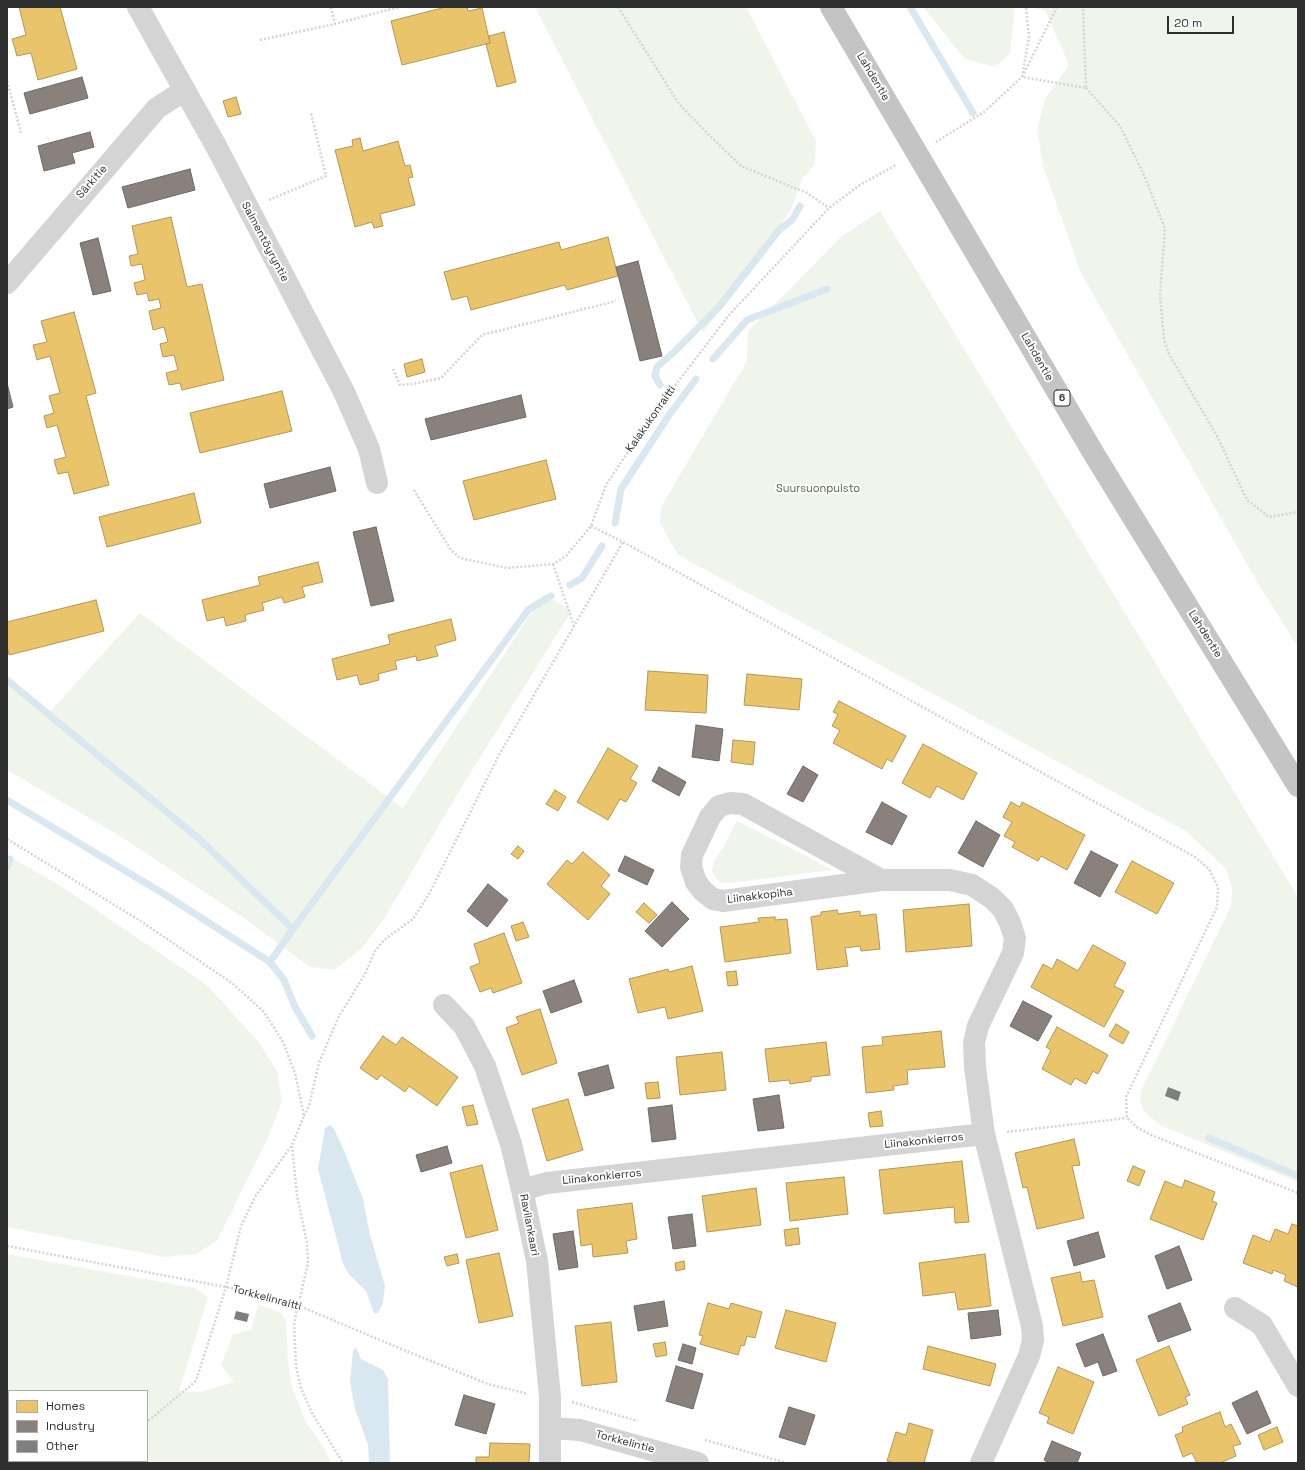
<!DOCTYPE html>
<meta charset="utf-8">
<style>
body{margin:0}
#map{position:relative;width:1305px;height:1470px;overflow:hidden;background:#fff;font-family:"Space Grotesk",sans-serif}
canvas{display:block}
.frame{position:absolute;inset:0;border:8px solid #2f2f2f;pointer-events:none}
.legend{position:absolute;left:8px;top:1390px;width:140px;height:72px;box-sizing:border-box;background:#fff;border:1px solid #acacac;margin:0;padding:5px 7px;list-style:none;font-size:12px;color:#2f2f2f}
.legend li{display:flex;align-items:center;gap:8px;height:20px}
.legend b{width:20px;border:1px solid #acacac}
.scale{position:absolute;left:1167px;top:16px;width:67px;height:18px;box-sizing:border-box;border:2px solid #2f2f2f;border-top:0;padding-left:5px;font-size:12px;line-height:14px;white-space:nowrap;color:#2f2f2f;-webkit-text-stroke:3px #fff;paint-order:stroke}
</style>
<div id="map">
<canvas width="1305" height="1470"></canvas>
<div class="frame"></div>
<ul class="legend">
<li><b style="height:11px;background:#e9c46a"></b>Homes</li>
<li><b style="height:11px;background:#8a817c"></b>Industry</li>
<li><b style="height:11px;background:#7f7f7f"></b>Other</li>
</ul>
<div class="scale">20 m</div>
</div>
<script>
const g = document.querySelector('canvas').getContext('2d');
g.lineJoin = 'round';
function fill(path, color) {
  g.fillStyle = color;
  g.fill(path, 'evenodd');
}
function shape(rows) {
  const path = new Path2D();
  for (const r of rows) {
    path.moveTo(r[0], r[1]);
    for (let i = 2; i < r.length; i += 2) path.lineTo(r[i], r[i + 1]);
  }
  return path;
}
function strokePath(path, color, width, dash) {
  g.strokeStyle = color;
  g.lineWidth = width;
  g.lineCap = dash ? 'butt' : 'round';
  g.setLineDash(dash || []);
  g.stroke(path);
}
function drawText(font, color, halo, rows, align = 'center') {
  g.font = font + ' "Space Grotesk",sans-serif';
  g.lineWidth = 4;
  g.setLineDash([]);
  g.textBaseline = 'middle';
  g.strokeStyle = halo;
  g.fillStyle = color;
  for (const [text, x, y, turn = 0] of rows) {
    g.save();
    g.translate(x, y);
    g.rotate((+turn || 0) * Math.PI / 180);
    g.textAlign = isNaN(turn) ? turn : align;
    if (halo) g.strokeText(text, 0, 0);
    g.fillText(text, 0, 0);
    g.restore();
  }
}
fill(shape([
 [535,7,746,7,816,141,815,164,802,179,790,212,703,333],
 [923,7,1015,7,1010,53,995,67,965,59],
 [1027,7,1298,7,1298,647,1259,585,1081,273,1043,166,1037,130,1045,99,1069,65,1045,10],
 [880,211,1298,897,1298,1182,1162,1126,1145,1113,1140,1101,1141,1091,1231,906,1232,887,1226,869,1187,832,678,555,660,523,661,507,747,361,748,331,841,237],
 [543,595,572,610,461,788,384,919,360,950,334,970,310,967,245,919,120,836,7,770,7,684,47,715,140,613,403,808],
 [737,821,787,846,832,870,730,883,723,883,718,881,712,872,714,861,723,848],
 [7,855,62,887,207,985,260,1044,277,1071,282,1101,268,1138,217,1241,196,1254,165,1257,7,1227],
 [7,1254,195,1288,208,1297,179,1391,201,1392,234,1382,221,1365,233,1334,251,1330,258,1305,280,1312,286,1320,288,1362,292,1388,306,1422,326,1451,331,1463,7,1463],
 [9,1391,147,1391,147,1461,9,1461]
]), '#f0f5ec');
fill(shape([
 [330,1125,334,1129,345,1153,363,1199,370,1235,385,1286,383,1303,378,1313,374,1313,366,1291,348,1273,343,1263,318,1169,325,1128],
 [356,1347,361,1359,383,1370,388,1379,390,1463,369,1463,368,1445,355,1409,350,1382,353,1350]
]), '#d9e7f1');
const homes = shape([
 [19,7,60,7,77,69,38,80,31,53,17,56,12,39,26,35,19,7],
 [446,7,467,7,468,11,482,8,490,43,402,65,391,21,446,7],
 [504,32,516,82,497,87,486,44,490,43,489,36,504,32],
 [236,97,241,114,228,117,223,101,236,97],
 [360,138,363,151,398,141,405,166,410,165,413,177,408,178,415,205,380,214,383,226,374,228,372,222,355,227,335,150,353,146,352,140,360,138],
 [171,217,187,287,202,284,224,380,182,390,180,383,169,385,166,373,178,370,174,355,163,357,160,344,168,342,164,327,153,330,149,311,161,308,159,299,149,301,147,293,137,295,134,283,145,280,142,264,131,266,129,256,138,254,132,226,171,217],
 [608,237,618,276,567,290,565,285,471,310,467,296,452,300,444,272,559,242,561,250,608,237],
 [74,312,96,393,86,396,109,485,74,494,68,472,58,474,54,460,66,457,57,425,47,428,44,416,54,413,49,396,60,393,50,356,37,360,33,345,47,342,41,321,74,312],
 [422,359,425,372,407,377,404,364,422,359],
 [282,391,292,431,200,453,190,413,282,391],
 [546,460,556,499,474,520,463,481,546,460],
 [194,493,201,523,107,547,99,517,194,493],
 [318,562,323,582,302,587,305,597,284,603,282,597,262,603,264,610,245,615,246,621,226,626,224,617,207,621,202,600,260,585,258,577,318,562],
 [96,600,104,631,9,655,7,646,7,622,96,600],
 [451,619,456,640,435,646,438,656,417,661,416,656,395,661,397,669,378,674,379,680,360,685,357,675,337,680,332,659,390,644,388,635,451,619],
 [648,671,708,675,706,713,645,710,648,671],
 [747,674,802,679,799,710,744,705,747,674],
 [839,701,906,736,892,762,887,759,882,769,833,743,840,730,832,726,838,714,833,712,839,701],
 [733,740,755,742,753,765,731,762,733,740],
 [923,744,977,773,963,800,937,786,930,798,902,783,923,744],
 [608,748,638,766,630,779,637,783,626,802,620,799,608,820,577,802,608,748],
 [555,790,566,797,558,811,546,804,555,790],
 [1011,802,1020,807,1022,802,1085,835,1067,870,1041,856,1038,861,1012,847,1015,842,1004,836,1012,822,1003,817,1011,802],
 [518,846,524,851,518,859,511,854,518,846],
 [583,852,610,875,601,886,610,894,588,920,547,884,567,860,572,864,583,852],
 [1132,861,1174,883,1157,914,1115,892,1132,861],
 [644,903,657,915,649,923,636,912,644,903],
 [969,904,972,946,906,952,903,910,969,904],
 [837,910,838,914,860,911,860,916,876,914,880,949,861,951,860,946,845,948,848,966,817,970,811,917,821,915,821,912,837,910],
 [775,917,775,920,787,919,791,953,725,962,720,927,759,922,758,918,775,917],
 [523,922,529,937,516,941,511,926,523,922],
 [504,933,522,983,493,993,491,988,480,992,470,967,480,963,474,944,504,933],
 [1093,945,1126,963,1114,986,1124,991,1104,1027,1031,987,1043,964,1052,969,1057,959,1078,971,1093,945],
 [692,966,703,1011,668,1019,665,1007,638,1013,629,979,668,969,669,972,692,966],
 [736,971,738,985,728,986,726,972,736,971],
 [540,1009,557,1063,522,1075,506,1028,519,1023,516,1017,540,1009],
 [1116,1024,1129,1032,1123,1044,1109,1036,1116,1024],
 [1057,1027,1108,1055,1098,1074,1093,1071,1086,1084,1075,1078,1071,1085,1042,1069,1051,1050,1046,1047,1057,1027],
 [941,1031,945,1067,907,1070,908,1084,893,1086,894,1090,866,1093,862,1047,883,1045,882,1037,941,1031],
 [383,1036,396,1045,402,1037,458,1077,437,1106,409,1086,405,1092,381,1075,377,1080,360,1068,383,1036],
 [826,1042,830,1075,811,1077,811,1081,790,1084,789,1080,769,1082,765,1049,826,1042],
 [722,1052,726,1090,680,1095,676,1057,722,1052],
 [658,1082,660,1098,647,1099,645,1083,658,1082],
 [568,1099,583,1150,547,1161,532,1109,568,1099],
 [473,1105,478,1124,467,1126,462,1107,473,1105],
 [881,1111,883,1126,870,1127,868,1113,881,1111],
 [1074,1139,1080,1165,1072,1166,1084,1218,1037,1229,1027,1187,1023,1188,1015,1153,1074,1139],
 [962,1161,969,1222,955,1223,954,1207,884,1214,879,1170,962,1161],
 [482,1165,498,1230,466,1238,450,1173,482,1165],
 [1133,1166,1145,1171,1139,1186,1127,1181,1133,1166],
 [844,1177,848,1214,790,1221,786,1183,844,1177],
 [1185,1180,1215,1192,1212,1201,1217,1203,1203,1240,1150,1219,1165,1181,1182,1188,1185,1180],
 [756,1188,761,1225,707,1232,702,1196,756,1188],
 [632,1203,637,1239,626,1241,628,1253,593,1257,592,1244,581,1246,577,1210,632,1203],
 [1292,1224,1298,1226,1298,1287,1284,1281,1286,1275,1273,1270,1272,1274,1243,1263,1253,1235,1270,1242,1275,1229,1288,1234,1292,1224],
 [798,1228,800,1244,786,1246,784,1230,798,1228],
 [499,1253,513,1316,479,1323,466,1260,499,1253],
 [457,1254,459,1263,447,1266,444,1257,457,1254],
 [985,1254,991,1306,958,1310,955,1292,923,1296,919,1263,985,1254],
 [684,1261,685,1269,676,1271,675,1263,684,1261],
 [1080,1272,1082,1282,1094,1280,1103,1317,1063,1326,1051,1278,1080,1272],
 [708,1303,729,1309,731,1303,762,1312,755,1338,747,1336,744,1346,741,1345,738,1355,700,1344,703,1336,699,1335,708,1303],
 [786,1310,836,1323,826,1362,775,1348,786,1310],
 [611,1322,617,1382,582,1386,575,1326,611,1322],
 [665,1342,667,1355,656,1357,653,1344,665,1342],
 [928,1346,996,1364,990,1386,923,1369,928,1346],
 [1169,1346,1190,1395,1185,1397,1188,1404,1159,1416,1136,1360,1169,1346],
 [1058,1367,1094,1382,1073,1434,1047,1423,1049,1417,1039,1413,1058,1367],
 [1220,1412,1225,1427,1231,1424,1241,1444,1233,1446,1236,1456,1220,1463,1197,1463,1192,1453,1183,1457,1175,1435,1183,1432,1182,1427,1220,1412],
 [909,1423,933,1430,924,1463,895,1463,887,1461,896,1432,906,1435,909,1423],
 [1277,1427,1283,1442,1264,1450,1258,1435,1277,1427],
 [490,1443,530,1444,529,1463,476,1463,476,1457,489,1457,490,1443]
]);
fill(homes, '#e9c46a');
strokePath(homes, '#b19758', 1);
const industry = shape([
 [82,77,88,98,30,114,24,93,82,77],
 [90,132,94,147,72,153,75,163,44,171,38,146,90,132],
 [190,169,195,190,128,208,122,187,190,169],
 [98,238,111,291,93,295,80,243,98,238],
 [638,261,662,356,640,361,616,267,638,261],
 [7,383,13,407,7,409,7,383],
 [521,395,526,417,431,440,425,419,521,395],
 [330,467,336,491,270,508,264,484,330,467],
 [376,527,394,601,371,606,353,532,376,527],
 [696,725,723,729,719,761,692,757,696,725],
 [803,766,818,775,803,802,787,794,803,766],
 [659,767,686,782,679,796,652,781,659,767],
 [882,802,907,816,892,845,866,832,882,802],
 [976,821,1000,835,983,867,958,853,976,821],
 [1091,851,1118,865,1100,897,1074,883,1091,851],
 [625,856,654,870,647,885,618,871,625,856],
 [488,884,508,900,487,927,467,911,488,884],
 [672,902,689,919,662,947,645,931,672,902],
 [574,980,582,1002,551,1013,543,991,574,980],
 [1023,1001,1052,1016,1038,1041,1010,1026,1023,1001],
 [608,1065,614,1088,585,1096,578,1073,608,1065],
 [779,1095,784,1128,758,1131,753,1099,779,1095],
 [672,1105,676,1139,652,1142,648,1108,672,1105],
 [447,1146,452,1163,421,1172,416,1155,447,1146],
 [692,1214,696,1246,673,1249,668,1217,692,1214],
 [573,1231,578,1267,559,1270,553,1234,573,1231],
 [1098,1232,1105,1257,1074,1266,1067,1241,1098,1232],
 [1179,1246,1192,1280,1167,1289,1155,1256,1179,1246],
 [664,1301,668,1326,638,1331,634,1306,664,1301],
 [1180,1303,1191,1330,1158,1342,1148,1316,1180,1303],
 [998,1310,1001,1335,971,1339,968,1313,998,1310],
 [1103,1334,1117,1371,1103,1376,1098,1362,1085,1367,1076,1344,1103,1334],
 [683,1344,696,1348,692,1364,678,1360,683,1344],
 [676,1366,703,1374,693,1409,666,1401,676,1366],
 [1257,1391,1271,1423,1247,1434,1232,1403,1257,1391],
 [464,1395,495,1404,486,1434,455,1425,464,1395],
 [789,1407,815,1415,805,1445,779,1437,789,1407],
 [1052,1441,1081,1453,1077,1463,1049,1463,1044,1460,1052,1441]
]);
fill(industry, '#8a817c');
strokePath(industry, '#6f6865', 1);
strokePath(shape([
 [910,7,973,113],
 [713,359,747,320,827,289],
 [660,385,655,376,657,367,674,352,719,307,779,230,792,220,800,206],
 [615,523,621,489,669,415,696,379],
 [570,585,582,578,602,546],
 [7,680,197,837,293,929,270,962],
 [7,800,164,894,270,962,284,980,295,1007,312,1036],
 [7,867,10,859],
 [293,929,529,609,551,596],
 [1209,1138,1298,1176]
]), '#d9e7f1', 7);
fill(shape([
 [1168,1087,1181,1092,1178,1101,1165,1096],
 [236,1311,249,1314,247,1322,234,1319]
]), '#7f7f7f');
strokePath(shape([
 [331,7,335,24],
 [618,7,679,104,714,140,741,166,807,193,829,208],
 [1057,7,1022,77,1086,88,1083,7],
 [260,40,335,24,399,7],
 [7,81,21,133],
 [1086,88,1120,126,1145,177,1165,229,1160,295,1164,339,1169,354,1217,436,1247,500,1269,517,1298,512],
 [936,142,984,112,1022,77,1029,37,1026,7],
 [269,200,326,176,311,113],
 [393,369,400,385,413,384,441,378,482,335,616,301],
 [414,490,451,550,460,558,507,568,553,564,566,556,591,526,606,485,651,417,729,315,829,208,860,185,896,165],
 [591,526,623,542,1195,857,1209,869,1218,887,1217,907,1126,1097,1127,1118,1138,1128,1151,1135,1298,1193],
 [553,564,574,626],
 [7,839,139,920,232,983,264,1012,283,1042,295,1073,304,1116,292,1145,255,1197,241,1226,226,1287,196,1381,147,1422],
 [304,1116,309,1106,319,1063,338,1018,365,974,375,951,384,940,413,919,429,894,499,755,623,542],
 [1007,1132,1127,1118],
 [292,1146,297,1195,307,1243,308,1263,294,1323,296,1366,301,1388,312,1413,343,1463],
 [7,1246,226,1287,297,1305,399,1348,488,1384,528,1394],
 [572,1402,638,1421],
 [705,1440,787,1463],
 [106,1463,108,1461]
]), '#d4d4d4', 2.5, [2, 2]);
strokePath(shape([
 [138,7,216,146,344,392,369,449,377,483],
 [7,283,157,108,185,90],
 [881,880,723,901,713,899,703,891,696,882,691,867,692,855,710,817,719,806,730,803,743,804,881,880,950,880,972,885,992,898,1003,909,1010,923,1015,938,1013,953,978,1026,974,1043,975,1067,984,1134,1032,1326,1033,1340,1029,1356,981,1463],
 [444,1005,464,1026,485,1066,511,1144,522,1190,537,1261,550,1397,550,1463],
 [522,1190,547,1183,984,1134],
 [1235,1308,1262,1325,1298,1386],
 [551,1428,580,1430,698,1463]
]), '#d4d4d4', 22);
strokePath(shape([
 [831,7,1094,454,1298,786]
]), '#c4c4c4', 22);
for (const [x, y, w] of [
 [1062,398,16]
]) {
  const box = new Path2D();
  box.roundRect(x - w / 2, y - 8, w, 16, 3);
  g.fillStyle = '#fff';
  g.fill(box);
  strokePath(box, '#2f2f2f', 1);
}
drawText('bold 10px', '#2f2f2f', null, [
 ["6",1062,398]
]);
drawText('11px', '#2f2f2f', '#fff', [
 ["Lahdentie",873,77,59],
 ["Särkitie",92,182,-49],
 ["Salmentöyryntie",265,242,62],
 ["Lahdentie",1037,357,60],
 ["Kalakukonraitti",651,419,-55],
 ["Lahdentie",1205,634,58],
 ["Liinakkopiha",760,896,-7],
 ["Liinakonkierros",924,1141,-6],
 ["Liinakonkierros",602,1177,-6],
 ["Ravilankaari",529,1225,79],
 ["Torkkelinraitti",267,1298,15],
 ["Torkkelintie",625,1442,15]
]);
drawText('11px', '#516a3c', '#fff', [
 ["Suursuonpuisto",818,489]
]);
</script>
